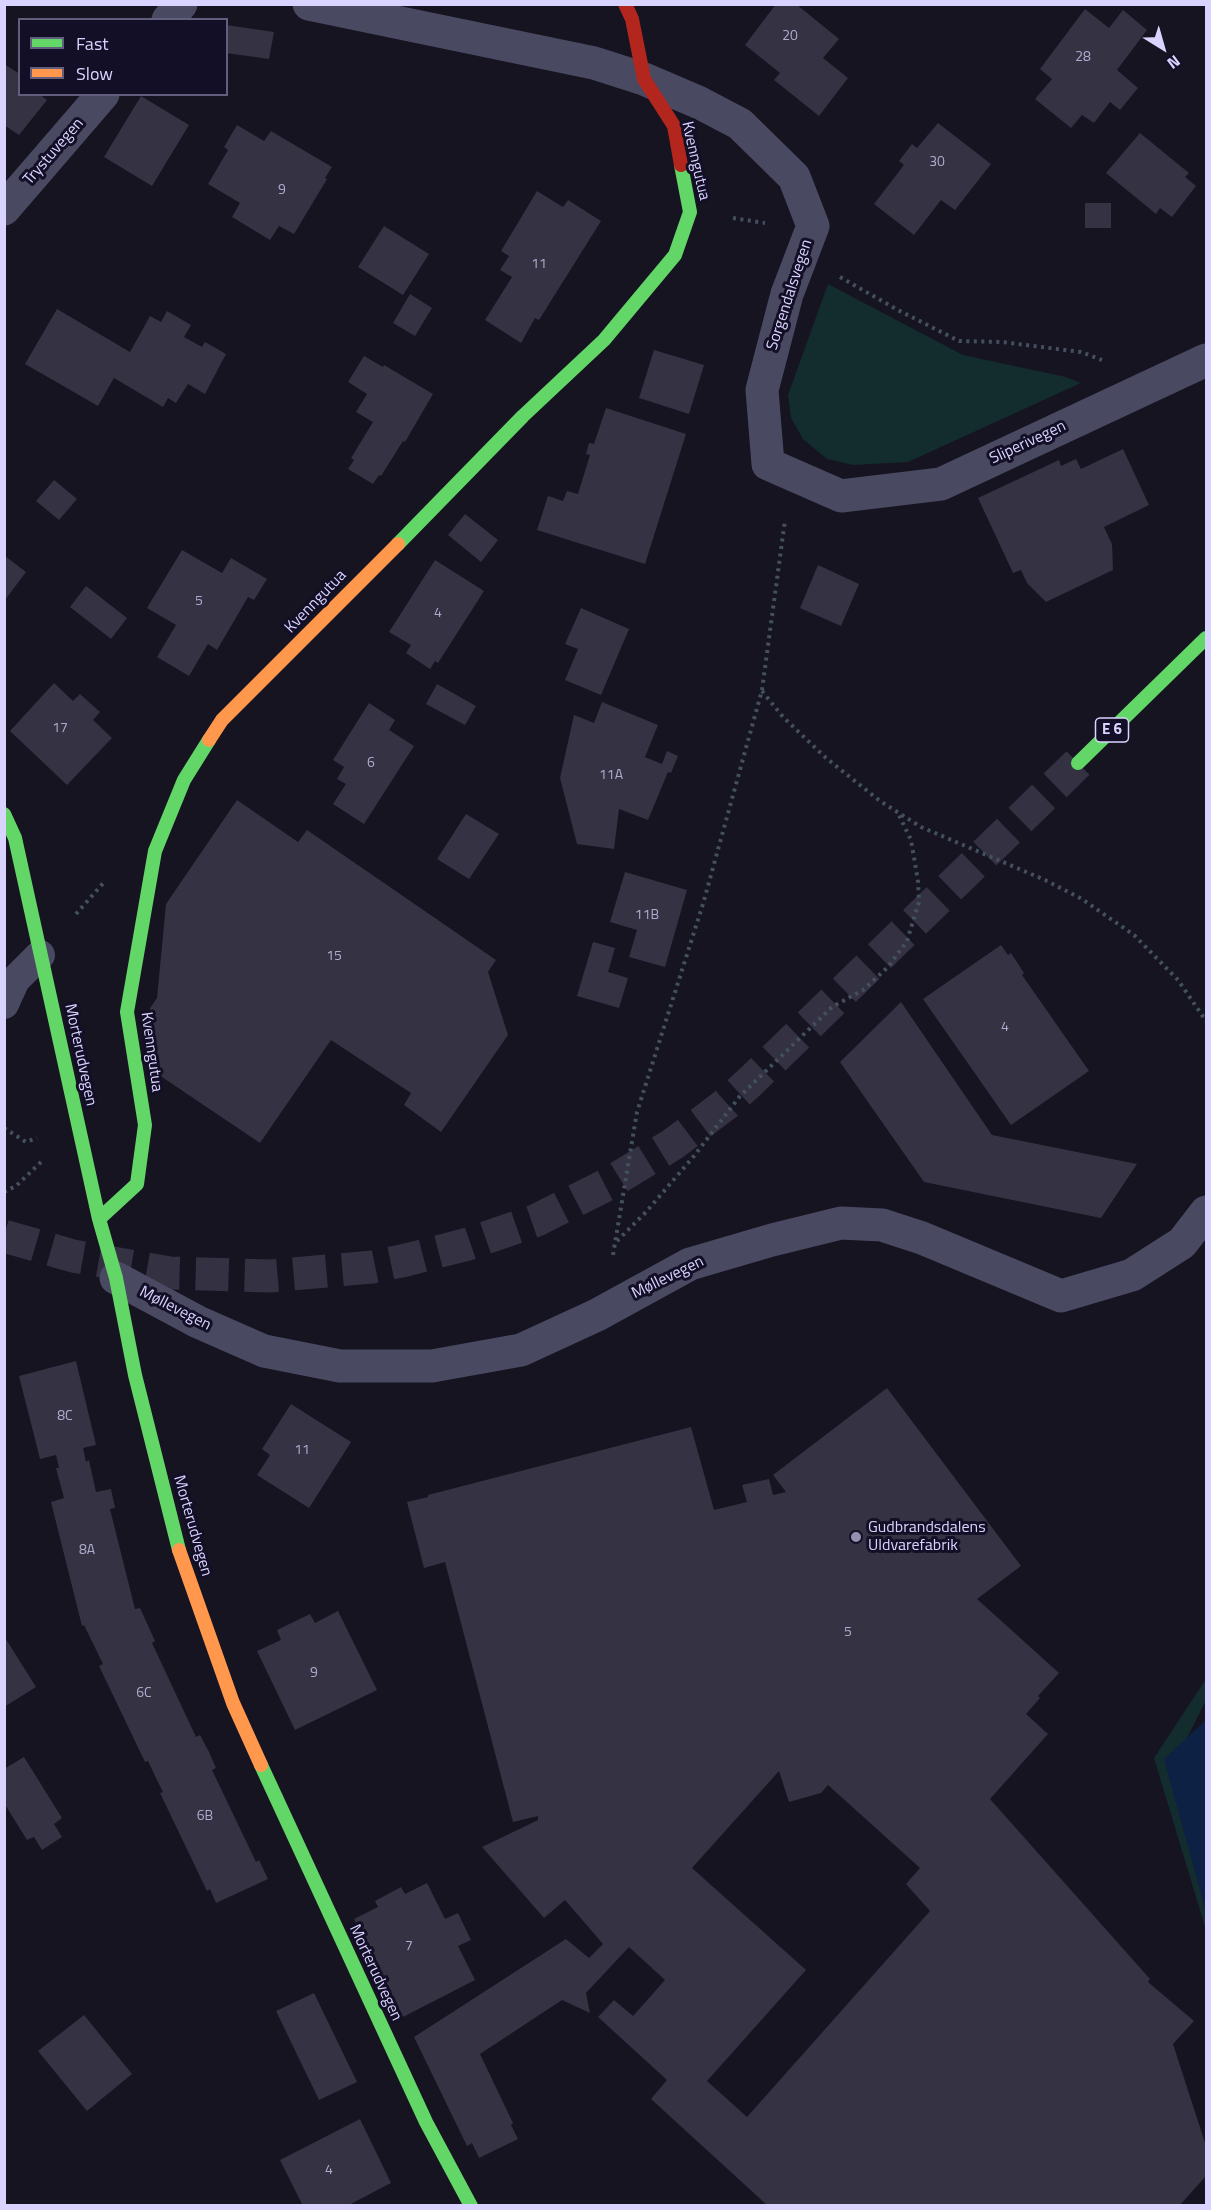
<!DOCTYPE html>
<meta charset="utf-8">
<style>
body{margin:0}
#map{position:relative;width:1211px;height:2210px;overflow:hidden;background:#161421;font-family:"Titillium Web",sans-serif}
canvas{display:block}
.frame{position:absolute;inset:0;border:6px solid #d9d4ff;pointer-events:none}
.legend{position:absolute;left:18px;top:18px;width:210px;height:78px;box-sizing:border-box;background:#130f26;border:2px solid #625e7d;margin:0;padding:8px 10px;list-style:none;font-size:18px;color:#d9d4ff}
.legend li{display:flex;align-items:center;gap:12px;height:30px}
.legend b{width:30px;border:2px solid #625e7d}
.north{position:absolute;left:1133px;top:18px;width:60px;height:60px;-webkit-text-stroke:4px #130f26;paint-order:stroke;rotate:143deg;font-size:16px;font-weight:700;line-height:24px;text-align:center;color:#d9d4ff}
.north::after{content:'';display:block;margin:auto;width:21px;height:27px;background:#d9d4ff;clip-path:polygon(50% 0,100% 100%,50% 72%,0 100%)}
</style>
<div id="map">
<canvas width="1211" height="2210"></canvas>
<div class="frame"></div>
<ul class="legend">
<li><b style="height:8px;background:#63d668"></b>Fast</li>
<li><b style="height:8px;background:#ff974d"></b>Slow</li>
</ul>
<div class="north">N</div>
</div>
<script>
const g = document.querySelector('canvas').getContext('2d');
g.lineJoin = 'round';
function fill(path, color) {
  g.fillStyle = color;
  g.fill(path, 'evenodd');
}
function shape(rows) {
  const path = new Path2D();
  for (const r of rows) {
    path.moveTo(r[0], r[1]);
    for (let i = 2; i < r.length; i += 2) path.lineTo(r[i], r[i + 1]);
  }
  return path;
}
function strokePath(path, color, width, dash) {
  g.strokeStyle = color;
  g.lineWidth = width;
  g.lineCap = dash ? 'butt' : 'round';
  g.setLineDash(dash || []);
  g.stroke(path);
}
function drawText(font, color, halo, rows, align = 'center') {
  g.font = font + ' "Titillium Web",sans-serif';
  g.lineWidth = 6;
  g.setLineDash([]);
  g.textBaseline = 'middle';
  g.strokeStyle = halo;
  g.fillStyle = color;
  for (const [text, x, y, turn = 0] of rows) {
    g.save();
    g.translate(x, y);
    g.rotate((+turn || 0) * Math.PI / 180);
    g.textAlign = isNaN(turn) ? turn : align;
    if (halo) g.strokeText(text, 0, 0);
    g.fillText(text, 0, 0);
    g.restore();
  }
}
fill(shape([
 [828,284,963,355,1066,377,1081,383,908,462,853,465,827,459,803,439,791,418,788,395],
 [1206,1679,1206,1700,1174,1764,1206,1899,1206,1930,1154,1758]
]), '#132c2d');
fill(shape([
 [1206,1720,1206,1912,1164,1759]
]), '#0d2144');
fill(shape([
 [776,4,796,4,839,39,823,58,848,78,819,116,774,80,780,73,745,45],
 [1085,9,1109,28,1123,10,1147,30,1117,70,1138,88,1120,110,1110,102,1094,123,1082,115,1071,128,1035,99,1052,79,1040,69],
 [226,25,274,32,269,59,226,53],
 [4,64,20,74,20,94,39,94,47,100,19,135,4,125],
 [141,96,189,125,152,186,104,157],
 [938,123,991,164,955,210,941,200,914,235,874,204,904,165,899,161,912,144,917,148],
 [237,125,264,141,271,131,332,167,325,178,327,179,294,234,279,226,270,240,232,217,240,203,208,184,228,150,224,147],
 [1140,133,1189,173,1185,177,1196,186,1172,217,1160,208,1156,214,1106,173],
 [537,191,563,207,568,200,601,221,539,320,535,318,521,343,485,320,512,277,500,270,509,256,501,251],
 [1085,203,1111,203,1111,228,1085,228],
 [384,226,429,254,403,295,358,267],
 [410,294,432,308,415,336,393,323],
 [57,309,130,352,150,316,161,322,167,311,191,325,184,337,202,347,205,342,226,354,205,394,188,384,176,403,168,398,163,407,114,378,98,406,25,364],
 [654,350,704,365,689,414,639,398],
 [364,356,383,367,384,365,433,394,405,442,403,441,381,476,379,475,373,484,348,469,354,460,351,458,373,422,356,412,367,394,348,382],
 [606,408,686,434,645,564,537,530,548,496,563,501,567,491,578,494,590,455,586,454,589,443,594,444],
 [1123,449,1149,505,1104,527,1112,544,1113,570,1046,602,1027,583,1021,570,1013,573,978,498,1059,460,1061,466,1076,459,1081,469],
 [54,480,77,499,59,520,36,501],
 [465,514,498,540,481,562,448,535],
 [182,550,222,573,231,558,267,579,254,600,248,597,217,650,208,644,189,676,157,657,176,625,147,608],
 [5,556,26,572,5,600],
 [435,560,484,591,438,663,435,661,430,669,406,653,411,645,389,632],
 [818,565,859,584,841,626,800,608],
 [86,586,127,618,111,639,70,607],
 [581,608,629,629,601,695,565,680,578,649,565,644],
 [54,683,73,701,80,694,100,712,93,720,112,738,67,785,10,731],
 [437,684,476,706,465,725,426,704],
 [602,702,658,725,645,757,662,764,667,751,678,756,671,773,668,772,648,820,619,809,614,849,577,844,560,778,574,715,594,723],
 [369,703,395,720,389,730,414,746,364,824,333,804,346,784,337,779,344,767,333,760],
 [237,800,298,842,307,830,496,960,488,972,508,1035,441,1132,404,1105,411,1093,331,1040,260,1143,156,1073,151,1063,150,1008,157,998,166,904],
 [466,814,499,834,469,879,437,859],
 [625,872,687,890,665,967,629,957,637,930,610,922],
 [593,942,615,948,608,972,628,978,619,1008,577,996],
 [1001,945,1008,955,1011,953,1024,973,1022,975,1089,1071,1011,1125,923,999],
 [901,1002,992,1135,1137,1164,1101,1218,924,1182,840,1062],
 [76,1361,96,1445,83,1448,86,1462,89,1460,96,1492,111,1489,115,1508,110,1509,135,1609,140,1608,155,1641,152,1643,196,1737,200,1735,209,1752,216,1768,212,1770,256,1862,259,1860,268,1879,216,1903,210,1889,207,1891,160,1793,163,1792,156,1778,148,1761,145,1762,99,1666,103,1664,84,1625,82,1626,51,1502,64,1498,56,1468,59,1468,56,1455,40,1459,19,1376],
 [887,1388,1021,1566,977,1599,1059,1673,1038,1696,1040,1698,1026,1714,1048,1734,990,1799,1150,1979,1148,1982,1194,2021,1173,2044,1206,2146,1206,2176,1179,2206,768,2206,651,2099,667,2080,598,2017,614,2000,633,2016,665,1980,629,1947,586,1993,590,2013,562,2000,480,2054,513,2123,511,2125,518,2139,479,2158,472,2143,467,2146,414,2037,566,1939,589,1958,603,1944,565,1900,544,1918,482,1847,538,1820,538,1816,513,1822,445,1562,424,1568,407,1502,428,1497,428,1495,691,1427,714,1510,747,1502,742,1485,769,1479,773,1495,786,1492,773,1475],
 [779,1771,789,1802,821,1793,828,1785,920,1868,906,1884,930,1911,747,2117,707,2081,806,1970,692,1868],
 [291,1404,351,1442,309,1508,257,1475,270,1455,262,1449],
 [338,1611,377,1690,295,1730,257,1651,281,1640,277,1630,310,1614,315,1623],
 [4,1636,36,1687,4,1707],
 [24,1757,62,1818,54,1824,62,1837,42,1850,34,1837,27,1840,4,1803,4,1769],
 [427,1883,445,1919,458,1913,471,1940,458,1946,475,1980,403,2017,354,1919,378,1907,375,1901,401,1887,405,1894],
 [314,1993,357,2082,319,2100,276,2011],
 [84,2015,132,2074,87,2111,38,2051],
 [360,2119,391,2183,347,2206,303,2206,280,2160]
]), '#343243');
strokePath(shape([
 [4,1236,73,1256,170,1273,270,1276,372,1267,406,1260,468,1244,537,1220,608,1184,673,1144,726,1104,751,1081,1078,763]
]), '#333142', 33, [33, 16]);
strokePath(shape([
 [733,218,765,223],
 [840,277,896,309,959,341,1002,342,1081,352,1102,360],
 [762,691,783,717,826,758,880,801,921,827,1045,880,1082,899,1134,935,1178,980,1206,1021],
 [76,914,105,881],
 [4,1128,26,1142,37,1138],
 [4,1192,16,1186,41,1162],
 [617,1241,646,1212,694,1156,740,1096,832,1007,863,990,888,967,907,941,919,902,918,881,911,840,898,813],
 [613,1255,637,1112,703,904,762,690,785,520]
]), '#44505f', 4, [3, 4.5]);
strokePath(shape([
 [4,1004,15,980,40,955]
]), '#4a4962', 30);
strokePath(shape([
 [309,4,594,63,644,79,700,103,740,124,794,177,813,226,787,294,762,390,768,464,841,496,941,484,1206,360],
 [168,20,181,4],
 [4,209,103,94],
 [116,1278,198,1322,264,1351,340,1366,432,1366,521,1350,597,1315,690,1264,772,1240,841,1223,882,1225,922,1238,1061,1296,1132,1275,1182,1243,1206,1212]
]), '#4a4962', 33);
strokePath(shape([
 [398,544,523,416,604,340,675,255,690,212,681,165],
 [1078,763,1206,638],
 [4,814,15,838,99,1219,116,1278,135,1375,179,1550],
 [99,1219,137,1184,145,1125,127,1012,155,851,184,780,209,740],
 [261,1765,426,2122,471,2206]
]), '#63d668', 14);
strokePath(shape([
 [209,740,222,720,398,544],
 [179,1550,233,1703,261,1765]
]), '#ff974d', 14);
strokePath(shape([
 [625,4,632,19,644,79,674,126,681,165]
]), '#b3261e', 14);
for (const [x, y, r, color] of [
 [856,1537,6,"#9591b1"]
]) {
  const dot = new Path2D();
  dot.arc(x, y, r, 0, 2 * Math.PI);
  g.fillStyle = color;
  g.fill(dot);
  strokePath(dot, '#130f26', 2);
}
drawText('14px', '#b0acd0', null, [
 ["20",790,37],
 ["28",1083,58],
 ["30",937,163],
 ["9",282,191],
 ["11",539,265],
 ["5",199,602],
 ["4",438,614],
 ["17",60,729],
 ["6",371,764],
 ["11A",611,776],
 ["11B",647,916],
 ["15",334,957],
 ["4",1005,1028],
 ["8C",65,1417],
 ["11",302,1451],
 ["8A",87,1551],
 ["5",848,1633],
 ["9",314,1674],
 ["6C",144,1694],
 ["6B",205,1817],
 ["7",409,1947],
 ["4",329,2171]
]);
for (const [x, y, w] of [
 [1112,730,33]
]) {
  const box = new Path2D();
  box.roundRect(x - w / 2, y - 12, w, 24, 4.5);
  g.fillStyle = '#130f26';
  g.fill(box);
  strokePath(box, '#d9d4ff', 1.5);
}
drawText('bold 15px', '#d9d4ff', null, [
 ["E 6",1112,730]
]);
drawText('16px', '#d9d4ff', '#130f26', [
 ["Trystuvegen",54,152,-49],
 ["Kvenngutua",695,161,77],
 ["Sorgendalsvegen",790,295,-72],
 ["Sliperivegen",1028,443,-25],
 ["Kvenngutua",316,602,-46],
 ["Kvenngutua",151,1052,82],
 ["Morterudvegen",80,1055,78],
 ["Møllevegen",668,1278,-26],
 ["Møllevegen",175,1309,27],
 ["Morterudvegen",192,1526,74],
 ["Morterudvegen",375,1973,65]
]);
drawText('16px', '#d9d4ff', '#130f26', [
 ["Gudbrandsdalens",868,1528],
 ["Uldvarefabrik",868,1546]
], 'left');
</script>
